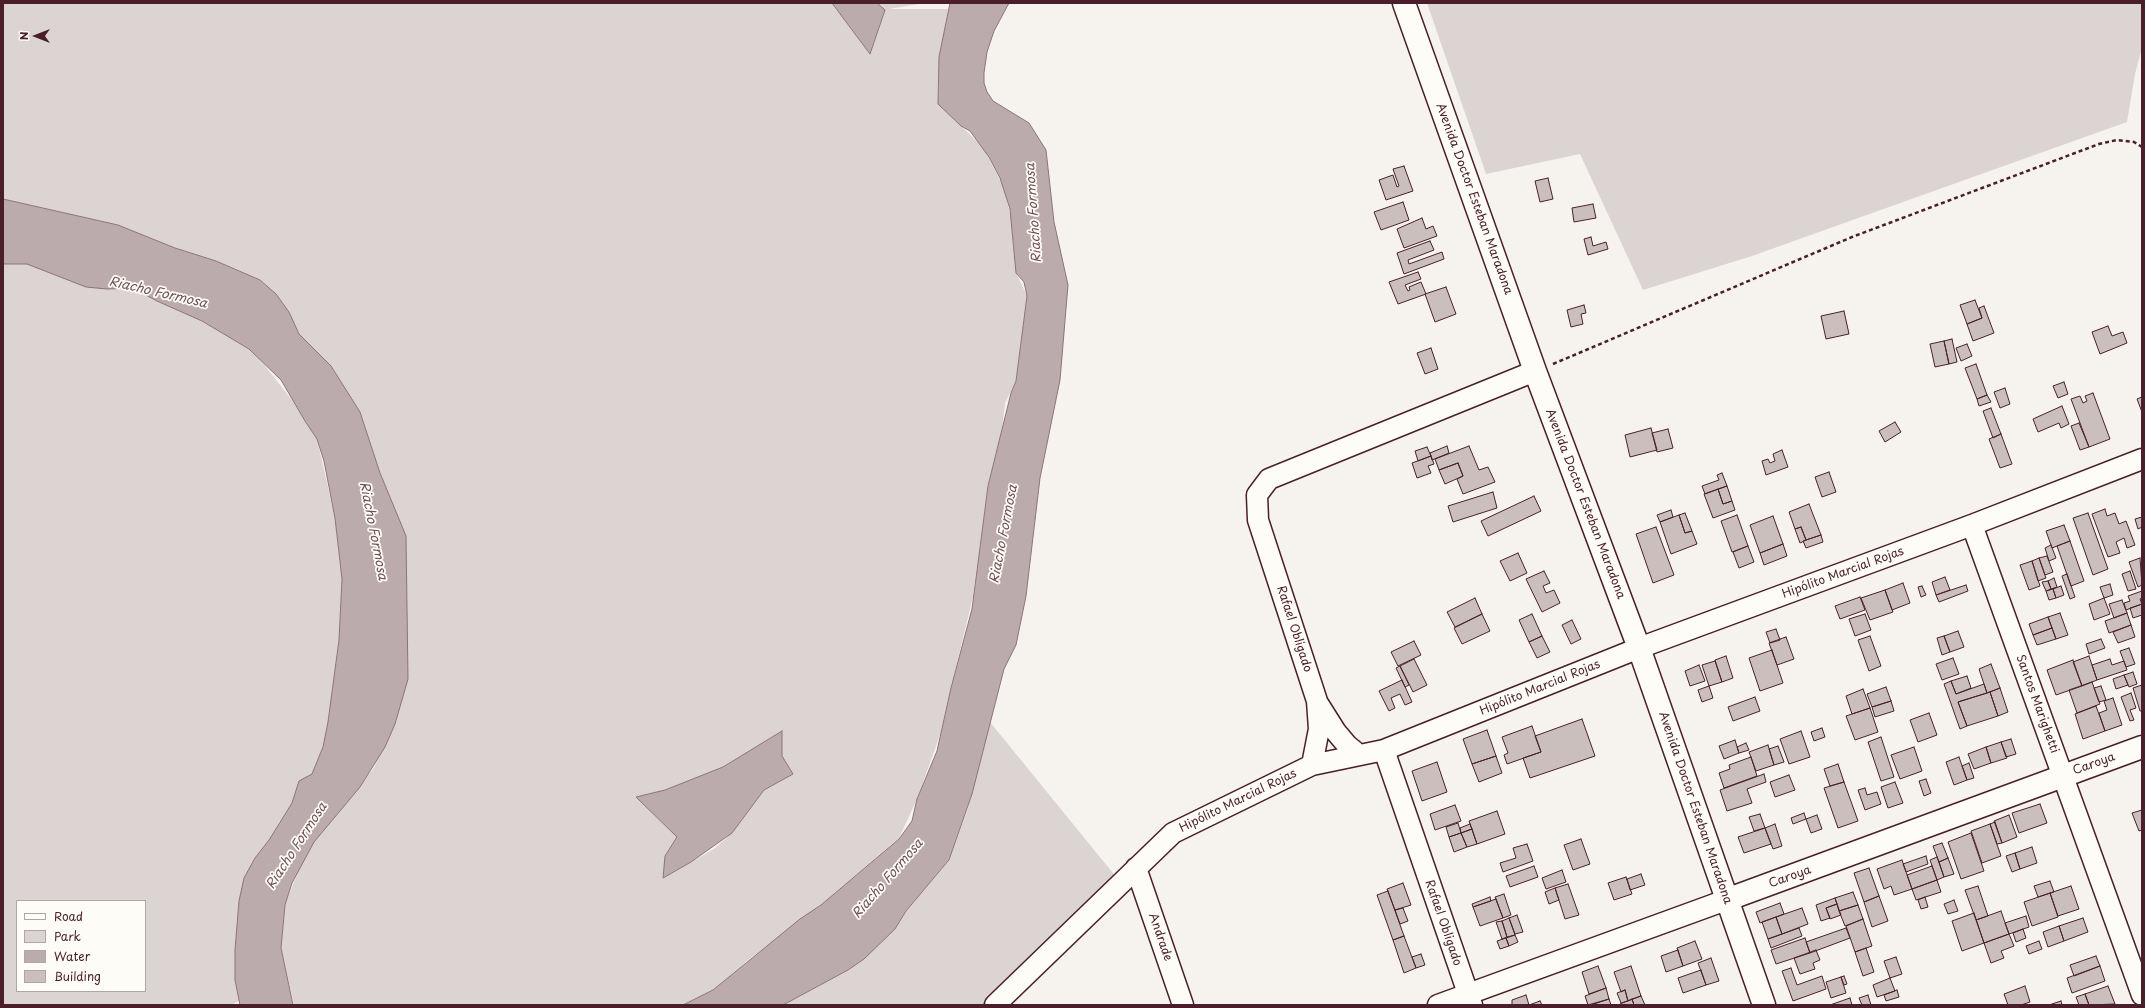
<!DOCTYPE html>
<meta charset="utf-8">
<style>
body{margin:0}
#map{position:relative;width:2145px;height:1008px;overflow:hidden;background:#f6f3ef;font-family:"Playpen Sans",sans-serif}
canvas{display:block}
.frame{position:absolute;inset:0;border:4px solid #4a1f2b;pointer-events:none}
.legend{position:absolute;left:16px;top:900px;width:130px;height:92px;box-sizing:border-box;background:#fdfcf7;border:1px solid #b5a4a5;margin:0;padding:5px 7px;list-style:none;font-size:12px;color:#4a1f2b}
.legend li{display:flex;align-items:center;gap:8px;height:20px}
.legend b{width:20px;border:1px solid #b5a4a5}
.north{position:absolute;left:16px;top:16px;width:40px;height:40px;-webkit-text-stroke:3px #fdfcf7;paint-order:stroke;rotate:270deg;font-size:11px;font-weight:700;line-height:16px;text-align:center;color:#4a1f2b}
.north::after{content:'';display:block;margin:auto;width:14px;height:18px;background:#4a1f2b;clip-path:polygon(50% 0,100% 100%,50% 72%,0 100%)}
</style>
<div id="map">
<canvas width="2145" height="1008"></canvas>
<div class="frame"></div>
<ul class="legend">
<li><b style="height:5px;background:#fdfcf7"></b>Road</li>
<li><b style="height:11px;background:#dcd4d2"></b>Park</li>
<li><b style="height:11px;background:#bbabac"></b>Water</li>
<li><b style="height:11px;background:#cbbfbe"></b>Building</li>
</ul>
<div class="north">N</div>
</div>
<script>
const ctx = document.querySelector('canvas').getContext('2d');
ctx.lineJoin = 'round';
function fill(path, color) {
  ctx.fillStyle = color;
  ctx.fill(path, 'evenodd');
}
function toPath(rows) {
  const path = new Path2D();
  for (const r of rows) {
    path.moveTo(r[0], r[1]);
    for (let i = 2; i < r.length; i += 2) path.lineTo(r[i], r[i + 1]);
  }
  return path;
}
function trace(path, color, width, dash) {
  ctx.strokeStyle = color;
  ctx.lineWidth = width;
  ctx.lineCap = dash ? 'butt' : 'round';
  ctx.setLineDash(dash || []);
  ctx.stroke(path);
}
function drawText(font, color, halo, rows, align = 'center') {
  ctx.font = font + ' "Playpen Sans",sans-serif';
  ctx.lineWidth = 3.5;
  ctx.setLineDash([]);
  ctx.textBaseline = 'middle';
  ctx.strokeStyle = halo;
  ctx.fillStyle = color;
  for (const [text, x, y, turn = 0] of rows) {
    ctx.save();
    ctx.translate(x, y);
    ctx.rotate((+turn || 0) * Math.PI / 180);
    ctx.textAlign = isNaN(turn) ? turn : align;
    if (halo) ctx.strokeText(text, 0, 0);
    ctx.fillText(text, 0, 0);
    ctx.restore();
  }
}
fill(toPath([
 [3,3,832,3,870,54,885,10,877,3,925,3,889,9,948,9,938,81,938,104,983,147,1004,188,1011,218,1016,273,1027,296,1016,381,1005,403,1002,429,988,486,973,596,940,735,917,799,899,838,821,905,748,960,713,991,683,1005,294,1005,281,948,285,905,301,864,314,842,373,769,395,724,397,516,380,473,360,412,331,366,299,334,289,312,276,294,260,280,219,262,175,248,118,225,3,199],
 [782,731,782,756,793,774,764,790,732,833,714,849,663,878,665,856,677,837,636,797,665,790,723,767],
 [1427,3,2142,3,2142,48,2135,74,2127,122,1752,256,1643,290,1580,154,1486,174],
 [27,263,133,288,202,321,249,349,265,366,292,400,317,439,335,518,342,579,339,640,328,722,323,747,312,774,280,821,269,840,255,858,235,950,235,980,239,1001,231,1005,3,1005,3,264],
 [17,901,145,901,145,991,17,991],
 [990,722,1121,883,995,1005,783,1005,848,970,879,943,895,929,906,911,949,861,968,808]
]), '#dcd4d2');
const water = toPath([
 [832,3,877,3,885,10,870,54,832,3],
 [950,3,1009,3,994,31,987,52,984,73,984,83,987,92,993,101,1029,123,1046,150,1054,222,1068,285,1060,380,1040,478,1026,596,1016,645,1004,669,972,794,949,860,906,911,895,929,864,959,848,970,783,1005,683,1005,713,990,800,919,821,905,899,839,912,821,917,799,937,751,951,688,972,609,988,486,1011,393,1016,381,1027,296,1024,282,1016,273,1010,209,1000,178,989,157,970,131,961,126,938,104,939,57,950,3],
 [3,199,118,225,175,248,216,261,260,280,276,294,289,312,299,334,331,366,360,412,380,473,406,536,408,679,395,724,385,747,360,787,314,842,292,883,285,905,281,948,293,1005,240,1005,235,980,235,950,239,901,244,878,255,858,269,840,292,803,299,781,312,774,323,747,328,722,339,640,342,579,335,518,324,461,317,439,305,421,281,380,249,349,202,321,157,301,133,288,107,289,86,287,27,264,3,264,3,199],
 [782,731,782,756,793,774,764,790,732,833,691,862,663,878,665,856,677,837,636,797,665,790,723,767,782,731]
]);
fill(water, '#bbabac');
trace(water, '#8e7378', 1);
const building = toPath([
 [1404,166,1413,191,1386,200,1379,180,1393,175,1397,187,1399,186,1393,169,1404,166],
 [1548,178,1553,199,1540,202,1535,181,1548,178],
 [1403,202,1409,220,1381,230,1374,212,1403,202],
 [1593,204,1596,218,1574,222,1572,208,1593,204],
 [1422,218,1426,229,1433,226,1437,236,1404,248,1397,229,1422,218],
 [1591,237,1593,246,1606,242,1608,249,1588,255,1584,239,1591,237],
 [1430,241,1434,250,1408,260,1409,264,1442,252,1444,259,1404,274,1397,253,1430,241],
 [1418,272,1421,279,1405,285,1408,291,1410,290,1409,287,1421,282,1426,294,1398,304,1389,282,1418,272],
 [1446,287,1456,314,1435,322,1425,294,1446,287],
 [1975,300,1982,318,1967,324,1960,305,1975,300],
 [1584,305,1586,313,1581,314,1583,324,1571,327,1567,310,1584,305],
 [1984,306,1994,333,1973,341,1967,324,1982,318,1979,308,1984,306],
 [1844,311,1849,334,1826,339,1821,316,1844,311],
 [2108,326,2112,336,2123,332,2127,343,2100,354,2092,332,2108,326],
 [1952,339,1957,362,1949,364,1944,341,1952,339],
 [1944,341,1949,364,1935,367,1930,344,1944,341],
 [1967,344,1972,356,1961,361,1956,348,1967,344],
 [1431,348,1438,369,1425,374,1417,353,1431,348],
 [1976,364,1987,395,1977,399,1965,368,1976,364],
 [2064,382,2068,394,2058,398,2053,386,2064,382],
 [2005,388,2010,404,2000,408,1994,392,2005,388],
 [2093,393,2110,439,2089,447,2071,399,2080,396,2083,403,2087,401,2085,396,2093,393],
 [1987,395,1991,402,1979,406,1977,399,1987,395],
 [2142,397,2142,412,2137,399,2142,397],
 [2062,406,2069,424,2061,428,2059,423,2038,432,2033,419,2062,406],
 [1991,408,2001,434,1993,438,1983,411,1991,408],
 [1895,422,1901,432,1885,442,1879,431,1895,422],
 [2079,423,2089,447,2080,450,2071,426,2079,423],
 [1651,428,1657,450,1630,457,1625,435,1651,428],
 [1668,429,1673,448,1657,452,1652,433,1668,429],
 [2001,434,2012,464,2000,468,1989,439,2001,434],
 [1447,446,1449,453,1432,460,1430,453,1447,446],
 [1469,446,1479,470,1488,467,1495,482,1463,494,1457,479,1463,476,1458,463,1439,470,1435,459,1469,446],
 [1427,447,1431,456,1418,461,1415,451,1427,447],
 [1782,450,1788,467,1766,475,1762,461,1768,459,1770,463,1775,461,1773,454,1782,450],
 [1431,456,1434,464,1428,466,1431,473,1417,478,1412,463,1431,456],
 [1458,463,1463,476,1445,484,1439,470,1458,463],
 [1829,472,1836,492,1822,497,1815,477,1829,472],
 [1722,473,1727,486,1705,494,1702,486,1719,480,1717,475,1722,473],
 [1727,486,1732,501,1723,504,1718,489,1727,486],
 [1718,489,1723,504,1732,501,1735,510,1713,518,1704,494,1718,489],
 [1493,492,1497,508,1453,522,1448,506,1493,492],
 [1534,496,1541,511,1488,536,1481,521,1534,496],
 [1809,504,1821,535,1806,540,1801,527,1795,529,1789,512,1809,504],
 [2105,509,2107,516,2115,513,2119,524,2126,521,2135,545,2127,548,2124,538,2116,542,2120,553,2108,557,2092,514,2105,509],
 [1671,510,1673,517,1660,522,1657,515,1671,510],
 [1685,513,1692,531,1685,533,1679,515,1685,513],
 [2088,513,2108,569,2093,575,2073,518,2088,513],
 [1679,515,1685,533,1692,531,1697,544,1671,554,1660,522,1679,515],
 [1737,515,1748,546,1732,552,1721,521,1737,515],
 [1773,516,1783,544,1760,553,1750,525,1773,516],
 [2142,517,2142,527,2138,529,2135,519,2142,517],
 [2064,525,2070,541,2052,548,2046,531,2064,525],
 [1656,527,1674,575,1653,583,1636,534,1656,527],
 [1801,527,1806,540,1800,543,1795,529,1801,527],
 [1821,535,1823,542,1806,548,1803,541,1821,535],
 [2070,541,2084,581,2071,586,2057,546,2070,541],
 [1783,544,1787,556,1764,565,1760,553,1783,544],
 [2051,545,2056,558,2049,561,2045,548,2051,545],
 [1748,546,1754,562,1739,568,1733,552,1748,546],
 [1518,553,1527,573,1510,581,1500,561,1518,553],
 [2047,556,2053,572,2045,575,2039,558,2047,556],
 [2039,558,2046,578,2038,581,2032,561,2039,558],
 [2140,558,2142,585,2138,587,2129,562,2140,558],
 [2032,561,2040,586,2029,590,2020,565,2032,561],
 [1544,571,1550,583,1543,586,1546,593,1554,590,1560,603,1542,612,1526,579,1544,571],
 [2130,571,2136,589,2128,591,2122,574,2130,571],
 [2067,574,2075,597,2070,599,2062,576,2067,574],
 [1945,577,1950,590,1936,595,1932,582,1945,577],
 [2054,578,2057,587,2051,589,2048,581,2054,578],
 [2048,581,2051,589,2046,591,2042,582,2048,581],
 [1903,583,1910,603,1892,610,1885,590,1903,583],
 [2110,584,2113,595,2104,598,2100,587,2110,584],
 [1966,585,1968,591,1939,602,1936,595,1966,585],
 [1922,586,1926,595,1921,597,1918,587,1922,586],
 [2061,586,2064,595,2056,598,2053,589,2061,586],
 [2053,589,2056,598,2049,600,2046,591,2053,589],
 [1885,590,1893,612,1870,620,1861,598,1885,590],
 [2142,591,2142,598,2140,599,2142,604,2126,610,2124,603,2130,601,2128,596,2142,591],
 [1860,597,1865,610,1840,619,1835,606,1860,597],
 [1475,598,1482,614,1455,627,1447,612,1475,598],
 [2104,598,2110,614,2094,620,2089,604,2104,598],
 [2122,600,2127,613,2114,618,2109,604,2122,600],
 [2142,604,2142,615,2133,618,2130,608,2142,604],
 [2060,613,2068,635,2056,639,2048,617,2060,613],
 [2127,613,2131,625,2109,633,2105,621,2127,613],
 [1482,614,1490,631,1462,644,1454,628,1482,614],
 [1532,614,1542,636,1529,642,1519,620,1532,614],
 [1865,614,1871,630,1855,636,1849,619,1865,614],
 [2048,617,2052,628,2033,635,2029,624,2048,617],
 [1572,620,1581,639,1571,644,1562,625,1572,620],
 [2131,625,2135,637,2118,643,2113,632,2131,625],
 [2052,628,2056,639,2037,645,2033,635,2052,628],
 [1776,629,1780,640,1770,643,1766,632,1776,629],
 [1958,631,1964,647,1950,652,1944,636,1958,631],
 [1542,636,1550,652,1537,658,1529,642,1542,636],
 [1870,636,1881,666,1869,671,1858,640,1870,636],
 [1944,636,1950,652,1942,655,1937,638,1944,636],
 [1786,637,1794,659,1777,665,1769,643,1786,637],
 [2101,639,2105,648,2089,654,2086,644,2101,639],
 [1414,641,1421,655,1398,666,1391,652,1414,641],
 [2129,648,2135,664,2126,667,2120,651,2129,648],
 [1772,650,1783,683,1760,691,1749,658,1772,650],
 [1726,656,1733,678,1722,682,1715,660,1726,656],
 [2089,656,2097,680,2082,686,2073,662,2089,656],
 [1953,658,1959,674,1942,680,1936,664,1953,658],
 [1414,659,1427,685,1413,692,1400,666,1414,659],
 [2110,659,2112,665,2124,661,2127,670,2097,680,2092,665,2110,659],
 [2073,660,2082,686,2056,695,2047,670,2073,660],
 [1715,661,1722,682,1709,686,1702,665,1715,661],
 [1991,664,2000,688,1987,693,1979,669,1991,664],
 [1699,665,1705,681,1690,686,1685,671,1699,665],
 [1400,666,1409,685,1405,687,1396,668,1400,666],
 [2133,672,2137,684,2129,687,2124,675,2133,672],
 [2124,675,2128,685,2116,689,2113,679,2124,675],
 [1967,676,1971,688,1956,694,1951,681,1967,676],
 [1402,680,1412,702,1405,705,1400,694,1391,698,1395,708,1389,711,1379,691,1402,680],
 [1951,681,1956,694,1984,684,1987,693,1958,702,1967,726,1960,729,1944,684,1951,681],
 [2092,682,2100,704,2077,713,2069,690,2092,682],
 [2142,685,2142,711,2140,711,2133,688,2142,685],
 [1709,686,1713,698,1702,702,1698,690,1709,686],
 [2101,686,2106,700,2099,702,2094,688,2101,686],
 [1886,687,1891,701,1872,707,1867,694,1886,687],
 [2000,688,2008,712,1998,716,1990,692,2000,688],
 [1863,689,1870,708,1852,714,1846,696,1863,689],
 [1990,692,1998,716,1967,726,1958,702,1990,692],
 [2131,693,2136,708,2130,710,2134,720,2130,721,2121,697,2131,693],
 [1755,697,1760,711,1733,721,1728,707,1755,697],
 [2113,698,2122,725,2105,731,2099,713,2107,710,2104,701,2113,698],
 [1891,701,1894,711,1875,717,1872,707,1891,701],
 [2096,706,2105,731,2083,739,2075,714,2096,706],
 [1870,708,1878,732,1855,740,1846,716,1870,708],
 [1929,713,1937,735,1918,742,1910,720,1929,713],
 [1582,719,1595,756,1530,778,1523,758,1541,752,1535,736,1582,719],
 [1532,726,1541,752,1507,764,1504,755,1508,753,1502,737,1532,726],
 [1822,728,1825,737,1814,741,1811,732,1822,728],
 [1487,730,1496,756,1472,764,1463,739,1487,730],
 [1801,731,1810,757,1789,764,1780,739,1801,731],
 [1881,737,1894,777,1881,781,1868,742,1881,737],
 [2011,739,2016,754,2006,757,2001,742,2011,739],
 [1735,740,1739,753,1724,759,1719,746,1735,740],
 [2001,742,2007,758,1991,763,1986,747,2001,742],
 [1746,743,1749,750,1739,753,1737,747,1746,743],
 [1768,745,1774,765,1756,771,1749,752,1768,745],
 [1778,746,1784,762,1774,765,1769,749,1778,746],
 [1914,747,1922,771,1900,779,1891,755,1914,747],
 [1986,747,1991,763,1974,769,1968,754,1986,747],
 [1496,756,1502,773,1479,782,1472,764,1496,756],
 [1751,757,1757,776,1724,788,1719,773,1730,769,1729,765,1751,757],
 [1959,757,1967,780,1954,785,1946,762,1959,757],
 [1437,762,1447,792,1422,801,1412,771,1437,762],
 [1969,763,1974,778,1967,780,1962,766,1969,763],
 [1838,764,1844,782,1830,786,1824,769,1838,764],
 [1764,774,1766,782,1747,789,1752,803,1727,811,1720,790,1764,774],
 [1789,775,1795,790,1775,797,1770,782,1789,775],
 [1926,779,1931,793,1924,796,1919,781,1926,779],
 [1844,782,1858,821,1838,828,1824,788,1844,782],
 [1895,782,1903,803,1888,808,1881,787,1895,782],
 [1865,788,1867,795,1877,792,1881,804,1865,810,1858,790,1865,788],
 [2040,804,2047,823,2019,833,2012,813,2040,804],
 [1455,805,1461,821,1435,830,1430,814,1455,805],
 [2142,810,2142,830,2139,831,2132,813,2142,810],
 [1497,811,1505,834,1477,844,1469,821,1497,811],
 [1804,813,1806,819,1793,824,1791,818,1804,813],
 [1760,814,1765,828,1754,831,1749,817,1760,814],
 [1817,815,1822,829,1811,833,1806,819,1817,815],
 [2009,815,2017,837,2002,843,1994,821,2009,815],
 [1995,822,2002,843,1997,844,1990,824,1995,822],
 [1458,823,1461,833,1449,837,1446,827,1458,823],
 [1470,824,1472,829,1461,833,1460,828,1470,824],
 [1775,824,1782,846,1773,849,1765,828,1775,824],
 [1990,824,2001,856,1982,863,1971,831,1990,824],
 [1765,828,1771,844,1744,853,1738,837,1765,828],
 [1472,829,1477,844,1467,847,1461,833,1472,829],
 [1461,833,1467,847,1454,852,1449,837,1461,833],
 [1971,833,1984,871,1961,879,1948,842,1971,833],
 [1581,839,1590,864,1573,870,1564,845,1581,839],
 [1942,843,1948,858,1939,862,1933,846,1942,843],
 [1527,844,1533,861,1503,872,1500,863,1516,858,1513,848,1527,844],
 [2032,847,2037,863,2020,869,2015,853,2032,847],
 [2015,853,2020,869,2012,872,2006,856,2015,853],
 [1926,856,1928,864,1906,872,1903,864,1926,856],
 [1937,857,1944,877,1937,880,1930,860,1937,857],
 [1948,858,1954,874,1944,877,1939,862,1948,858],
 [1902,860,1912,889,1894,895,1891,886,1884,889,1877,869,1902,860],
 [1534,866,1538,877,1510,887,1506,876,1534,866],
 [1932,866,1937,880,1912,889,1907,875,1932,866],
 [1869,868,1879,896,1864,902,1854,873,1869,868],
 [1562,870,1566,882,1546,889,1542,878,1562,870],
 [1641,874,1645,885,1630,890,1627,879,1641,874],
 [1626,877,1632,894,1614,900,1608,883,1626,877],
 [1937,880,1941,892,1916,900,1912,889,1937,880],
 [2050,881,2054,892,2038,897,2034,886,2050,881],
 [1403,883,1411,905,1395,910,1387,889,1403,883],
 [1568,884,1579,915,1565,919,1555,888,1568,884],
 [1978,886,1988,916,1976,920,1965,890,1978,886],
 [2071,886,2079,909,2058,916,2050,893,2071,886],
 [1555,888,1559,900,1549,904,1545,892,1555,888],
 [1388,891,1404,936,1393,940,1377,895,1388,891],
 [1853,892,1858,905,1839,911,1835,898,1853,892],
 [2050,893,2058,917,2032,926,2024,902,2050,893],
 [1504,894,1511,915,1503,918,1495,897,1504,894],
 [1879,896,1888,921,1872,927,1864,902,1879,896],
 [1490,897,1491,901,1473,907,1472,904,1490,897],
 [1925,897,1928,907,1921,909,1918,900,1925,897],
 [1835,898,1837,904,1826,908,1830,918,1821,921,1816,905,1835,898],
 [1496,899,1503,918,1480,926,1473,907,1496,899],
 [1954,900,1958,911,1948,914,1944,904,1954,900],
 [1780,903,1784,914,1760,923,1756,912,1780,903],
 [1837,904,1841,915,1830,919,1826,908,1837,904],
 [1858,905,1863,919,1845,926,1839,911,1858,905],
 [1403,908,1408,921,1400,924,1395,910,1403,908],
 [1802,908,1808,924,1782,934,1776,917,1802,908],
 [2001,911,2009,934,1984,943,1976,920,2001,911],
 [1974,913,1984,943,1962,951,1952,921,1974,913],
 [1517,915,1523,932,1515,934,1509,918,1517,915],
 [2026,916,2029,927,2009,934,2005,923,2026,916],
 [1776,917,1782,934,1768,939,1762,922,1776,917],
 [1509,918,1515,935,1507,937,1502,921,1509,918],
 [2083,918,2088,932,2064,941,2059,926,2083,918],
 [1863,919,1872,946,1855,952,1846,926,1863,919],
 [1502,921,1507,937,1502,939,1496,922,1502,921],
 [2059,926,2064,941,2048,947,2043,932,2059,926],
 [1799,928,1802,936,1771,948,1768,939,1799,928],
 [1846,928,1850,938,1810,953,1806,942,1846,928],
 [2023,929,2026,938,2016,942,2013,933,2023,929],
 [2009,934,2014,946,2001,951,2004,958,1991,963,1984,943,2009,934],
 [1515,935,1518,942,1509,946,1506,938,1515,935],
 [1404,936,1416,968,1404,973,1393,940,1404,936],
 [1506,938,1509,946,1500,949,1497,941,1506,938],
 [1805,938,1810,953,1776,964,1771,950,1805,938],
 [1695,941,1702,959,1683,966,1677,948,1695,941],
 [2039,941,2042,949,2029,954,2026,946,2039,941],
 [1866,948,1874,972,1863,976,1855,952,1866,948],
 [1678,950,1683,966,1666,972,1661,956,1678,950],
 [1816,950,1820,960,1813,963,1815,969,1800,974,1794,958,1816,950],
 [1421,954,1425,965,1416,968,1412,957,1421,954],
 [2096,956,2100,966,2074,976,2070,965,2096,956],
 [1896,957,1902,974,1890,978,1884,961,1896,957],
 [1711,958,1719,981,1706,985,1698,963,1711,958],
 [1598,966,1606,988,1589,994,1582,972,1598,966],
 [1631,966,1641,996,1628,1001,1625,990,1621,992,1614,972,1631,966],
 [2100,966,2105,981,2072,993,2067,978,2100,966],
 [1791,968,1797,985,1822,976,1826,989,1793,1001,1782,971,1791,968],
 [1701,970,1706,985,1683,993,1678,978,1701,970],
 [1844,976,1847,984,1844,985,1841,977,1844,976],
 [1841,977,1846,993,1831,998,1826,982,1841,977],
 [1890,978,1895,991,1877,997,1873,985,1890,978],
 [2025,986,2030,1002,2021,1005,2008,1005,2004,994,2025,986],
 [2108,986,2115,1004,2089,1005,2085,994,2108,986],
 [1606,988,1609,999,1588,1005,1585,996,1606,988],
 [1625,990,1628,1001,1621,1003,1617,993,1625,990],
 [1897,990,1899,997,1886,1001,1884,995,1897,990],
 [2085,994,2089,1005,2079,1005,2076,997,2085,994],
 [1526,995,1529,1005,1512,1005,1512,1000,1526,995],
 [1868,995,1871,1005,1862,1005,1859,998,1868,995],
 [1641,996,1645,1005,1634,1005,1632,999,1641,996],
 [1850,998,1852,1005,1830,1005,1850,998],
 [1609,999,1611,1005,1591,1005,1609,999],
 [1632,999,1634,1005,1620,1005,1620,1004,1632,999],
 [1540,1001,1542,1005,1529,1005,1540,1001],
 [2061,1001,2062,1005,2049,1005,2061,1001]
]);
fill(building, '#cbbfbe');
trace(building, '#4a1f2b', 1);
const minor = toPath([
 [1972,525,2142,995],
 [1319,705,1336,732,1347,745,1359,755],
 [1384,750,1472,1005],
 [1312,765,1319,729,1317,701,1258,520,1257,495,1269,479,1535,371],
 [1136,868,1183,1005],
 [995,1005,1173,833,1312,765,1384,750,1639,648,1972,525,2142,459],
 [1438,1005,1726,900]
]);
const major = toPath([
 [1404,3,1535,371,1639,648,1764,1005],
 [1726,900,2142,747]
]);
trace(minor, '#4a1f2b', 23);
trace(major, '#4a1f2b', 25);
trace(toPath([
 [1553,364,1852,237,2099,144,2117,140,2134,142,2142,147]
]), '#4a1f2b', 2.5, [4, 3]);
trace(minor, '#fdfcf7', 20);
trace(major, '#fdfcf7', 22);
drawText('12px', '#4a1f2b', '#fdfcf7', [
 ["Avenida Doctor Esteban Maradona",1474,199,70],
 ["Avenida Doctor Esteban Maradona",1585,504,69],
 ["Hipólito Marcial Rojas",1843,573,-20],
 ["Rafael Obligado",1294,629,72],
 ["Hipólito Marcial Rojas",1540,688,-22],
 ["Santos Marighetti",2037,704,70],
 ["Caroya",2094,764,-20],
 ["Hipólito Marcial Rojas",1238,801,-26],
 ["Avenida Doctor Esteban Maradona",1695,808,71],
 ["Caroya",1790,877,-20],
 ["Rafael Obligado",1443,923,71],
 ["Andrade",1160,937,71]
]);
drawText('italic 13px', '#725058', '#fdfcf7', [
 ["Riacho Formosa",1034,213,-94],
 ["Riacho Formosa",158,293,13],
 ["Riacho Formosa",373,531,79],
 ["Riacho Formosa",1004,534,-79],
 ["Riacho Formosa",297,846,-57],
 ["Riacho Formosa",888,879,-49]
]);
</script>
